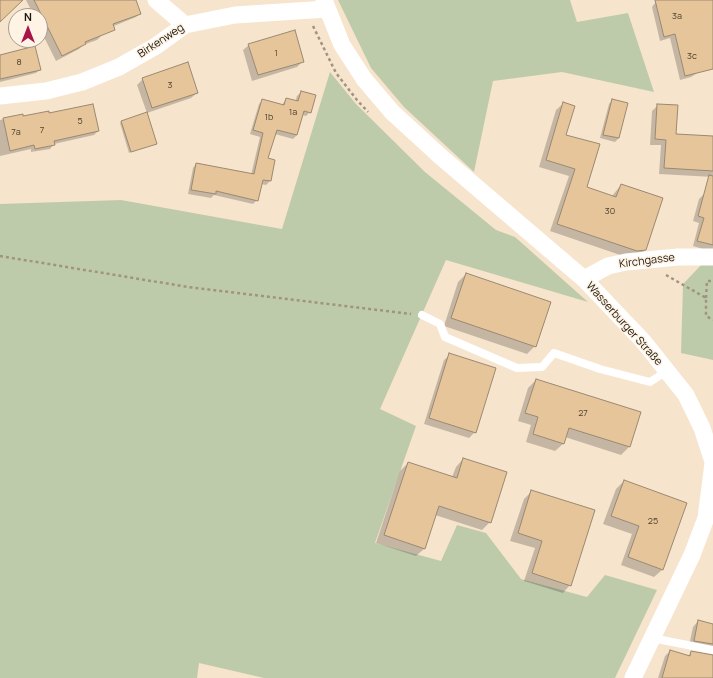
<!DOCTYPE html>
<meta charset="utf-8">
<style>
body{margin:0}
#map{position:relative;width:713px;height:678px;overflow:hidden;background:#f7e4cc;font-family:Manrope,sans-serif}
canvas{display:block}
.north{position:absolute;left:8px;top:8px;width:40px;height:40px;box-sizing:border-box;background:#fef3e4;border:1px solid #a49b8f;border-radius:50%;rotate:0deg;font-size:11px;font-weight:700;line-height:16px;text-align:center;color:#1e180f}
.north::after{content:'';display:block;margin:auto;width:14px;height:18px;background:#a81349;clip-path:polygon(50% 0,100% 100%,50% 72%,0 100%)}
</style>
<div id="map">
<canvas width="713" height="678"></canvas>
<div class="north">N</div>
</div>
<script>
const ctx = document.querySelector('canvas').getContext('2d');
ctx.lineJoin = 'round';
function fill(path, color) {
  ctx.fillStyle = color;
  ctx.fill(path, 'evenodd');
}
function toPath(rows) {
  const path = new Path2D();
  for (const r of rows) {
    path.moveTo(r[0], r[1]);
    for (let i = 2; i < r.length; i += 2) path.lineTo(r[i], r[i + 1]);
  }
  return path;
}
function trace(path, color, width, dash) {
  ctx.strokeStyle = color;
  ctx.lineWidth = width;
  ctx.lineCap = dash ? 'butt' : 'round';
  ctx.setLineDash(dash || []);
  ctx.stroke(path);
}
function drawText(font, color, halo, rows, align = 'center') {
  ctx.font = font + ' Manrope,sans-serif';
  ctx.lineWidth = 3;
  ctx.setLineDash([]);
  ctx.textBaseline = 'middle';
  ctx.strokeStyle = halo;
  ctx.fillStyle = color;
  for (const [text, x, y, turn = 0] of rows) {
    ctx.save();
    ctx.translate(x, y);
    ctx.rotate((+turn || 0) * Math.PI / 180);
    ctx.textAlign = isNaN(turn) ? turn : align;
    if (halo) ctx.strokeText(text, 0, 0);
    ctx.fillText(text, 0, 0);
    ctx.restore();
  }
}
fill(toPath([
 [338,0,570,0,577,22,628,13,654,92,562,72,493,81,474,172,404,107,371,68],
 [330,72,356,104,425,172,496,230,515,237,588,302,446,260,380,409,416,426,375,543,441,561,457,525,486,533,521,579,587,597,605,575,657,590,615,678,264,678,199,663,197,678,0,678,0,204,121,200,282,229],
 [703,263,713,264,713,360,681,353,683,284]
]), '#becbab');
fill(toPath([
 [26,0,69,0,102,35,97,40,83,45,79,49,56,61,40,29,40,16,34,16],
 [89,0,135,0,140,13,136,17,109,28],
 [666,0,713,0,713,63,691,77,680,80,670,38,660,41,652,7,656,2],
 [249,45,303,61,297,67,252,81,243,50],
 [0,56,40,69,36,73,0,82],
 [143,79,197,93,191,98,147,113,137,85],
 [301,92,310,112,306,116,302,115,297,135,293,139,275,134,267,159,270,181,266,185,261,184,257,200,253,204,214,195,211,198,188,194,193,168,196,164,251,175,260,137,250,134,259,104,263,100,282,105,286,99,295,102,297,96],
 [612,100,619,138,615,142,600,138,609,104],
 [564,103,565,135,586,188,612,196,621,185,645,250,637,257,629,258,550,231,569,176,539,167,556,110],
 [658,105,675,135,713,137,713,177,659,174,661,145,650,145,652,111],
 [22,115,22,117,49,115,98,131,94,135,54,144,50,149,31,152,31,149,0,156,0,120],
 [121,122,156,143,129,153,120,123],
 [705,193,713,196,713,252,693,246,699,223,693,221,699,199],
 [466,274,535,346,527,354,444,326,458,282],
 [450,355,475,432,469,438,424,424,444,360],
 [536,380,640,413,629,447,621,455,565,437,563,444,555,451,526,442,531,425,518,421,528,388],
 [463,459,490,522,482,530,435,515,424,549,416,556,376,543,400,471,408,463,452,477,456,467],
 [624,481,662,570,654,577,621,565,632,534,603,524,616,489],
 [532,491,570,585,563,593,524,581,535,548,510,541,524,499],
 [698,621,713,625,713,654,689,646,693,627],
 [670,651,688,656,691,652,713,656,713,678,658,678,665,656]
]), '#0003');
const building = toPath([
 [0,0,23,0,0,22,0,0],
 [34,0,136,0,141,14,113,24,115,30,85,42,86,44,62,56,34,0],
 [655,0,713,0,713,69,685,76,675,34,664,37,655,0],
 [295,30,304,62,258,75,248,44,295,30],
 [35,46,41,70,0,79,0,55,35,46],
 [188,62,198,93,152,108,142,78,188,62],
 [301,91,316,95,311,113,304,111,297,135,277,130,268,158,275,160,271,181,263,180,258,201,216,191,216,194,191,190,196,163,254,174,263,133,253,130,262,99,284,105,286,98,298,101,301,91],
 [612,99,628,103,619,138,603,135,612,99],
 [563,102,575,106,566,135,600,144,587,187,616,197,621,184,663,198,646,250,637,251,557,224,575,169,546,160,563,102],
 [93,104,99,131,54,141,55,145,35,149,34,145,10,151,3,118,23,114,23,116,49,111,49,113,93,104],
 [657,104,678,105,676,134,713,136,713,171,664,168,666,140,655,139,657,104],
 [147,112,157,144,131,152,121,121,147,112],
 [709,175,713,176,713,245,697,241,704,218,698,216,709,175],
 [466,273,551,302,536,347,451,318,466,273],
 [449,353,496,368,476,433,429,418,449,353],
 [536,379,641,412,630,447,569,428,564,444,533,434,538,417,525,413,536,379],
 [463,458,507,472,491,523,439,506,425,549,384,535,408,462,457,478,463,458],
 [624,480,687,503,663,570,628,557,639,526,611,516,624,480],
 [531,490,595,510,571,586,532,573,542,541,518,533,531,490],
 [698,620,713,624,713,644,694,641,698,620],
 [670,650,690,656,691,651,713,655,713,678,662,678,670,650]
]);
fill(building, '#e7c59a');
trace(building, '#998872', 1);
trace(toPath([
 [313,26,336,73,357,100,368,112],
 [0,256,188,287,411,314],
 [666,275,706,298,706,316,713,320],
 [706,298,707,281,713,281]
]), '#a19381', 2.5, [3, 3]);
trace(toPath([
 [422,315,440,324,445,337,517,368,542,367,554,353,600,369,650,382,667,371],
 [652,638,713,650]
]), '#fff', 8);
trace(toPath([
 [156,0,185,25],
 [324,0,342,45,364,79,392,112,440,156,584,279,643,341,686,395,702,428,713,462],
 [0,96,46,91,82,82,119,67,156,46,185,25,235,15,327,9],
 [584,279,608,266,626,262,678,257,713,257],
 [633,678,692,555,706,518,713,463]
]), '#fff', 17);
drawText('9px', '#504332', null, [
 ["3a",677,16],
 ["1",276,53],
 ["3c",692,56],
 ["8",19,62],
 ["3",170,85],
 ["1a",293,112],
 ["1b",269,117],
 ["5",80,121],
 ["7",42,130],
 ["7a",16,132],
 ["30",610,211],
 ["27",583,413],
 ["25",653,521]
]);
drawText('11px', '#1e180f', '#fef3e4', [
 ["Birkenweg",161,41,-33],
 ["Kirchgasse",647,261,-7],
 ["Wasserburger Straße",624,324,48]
]);
</script>
